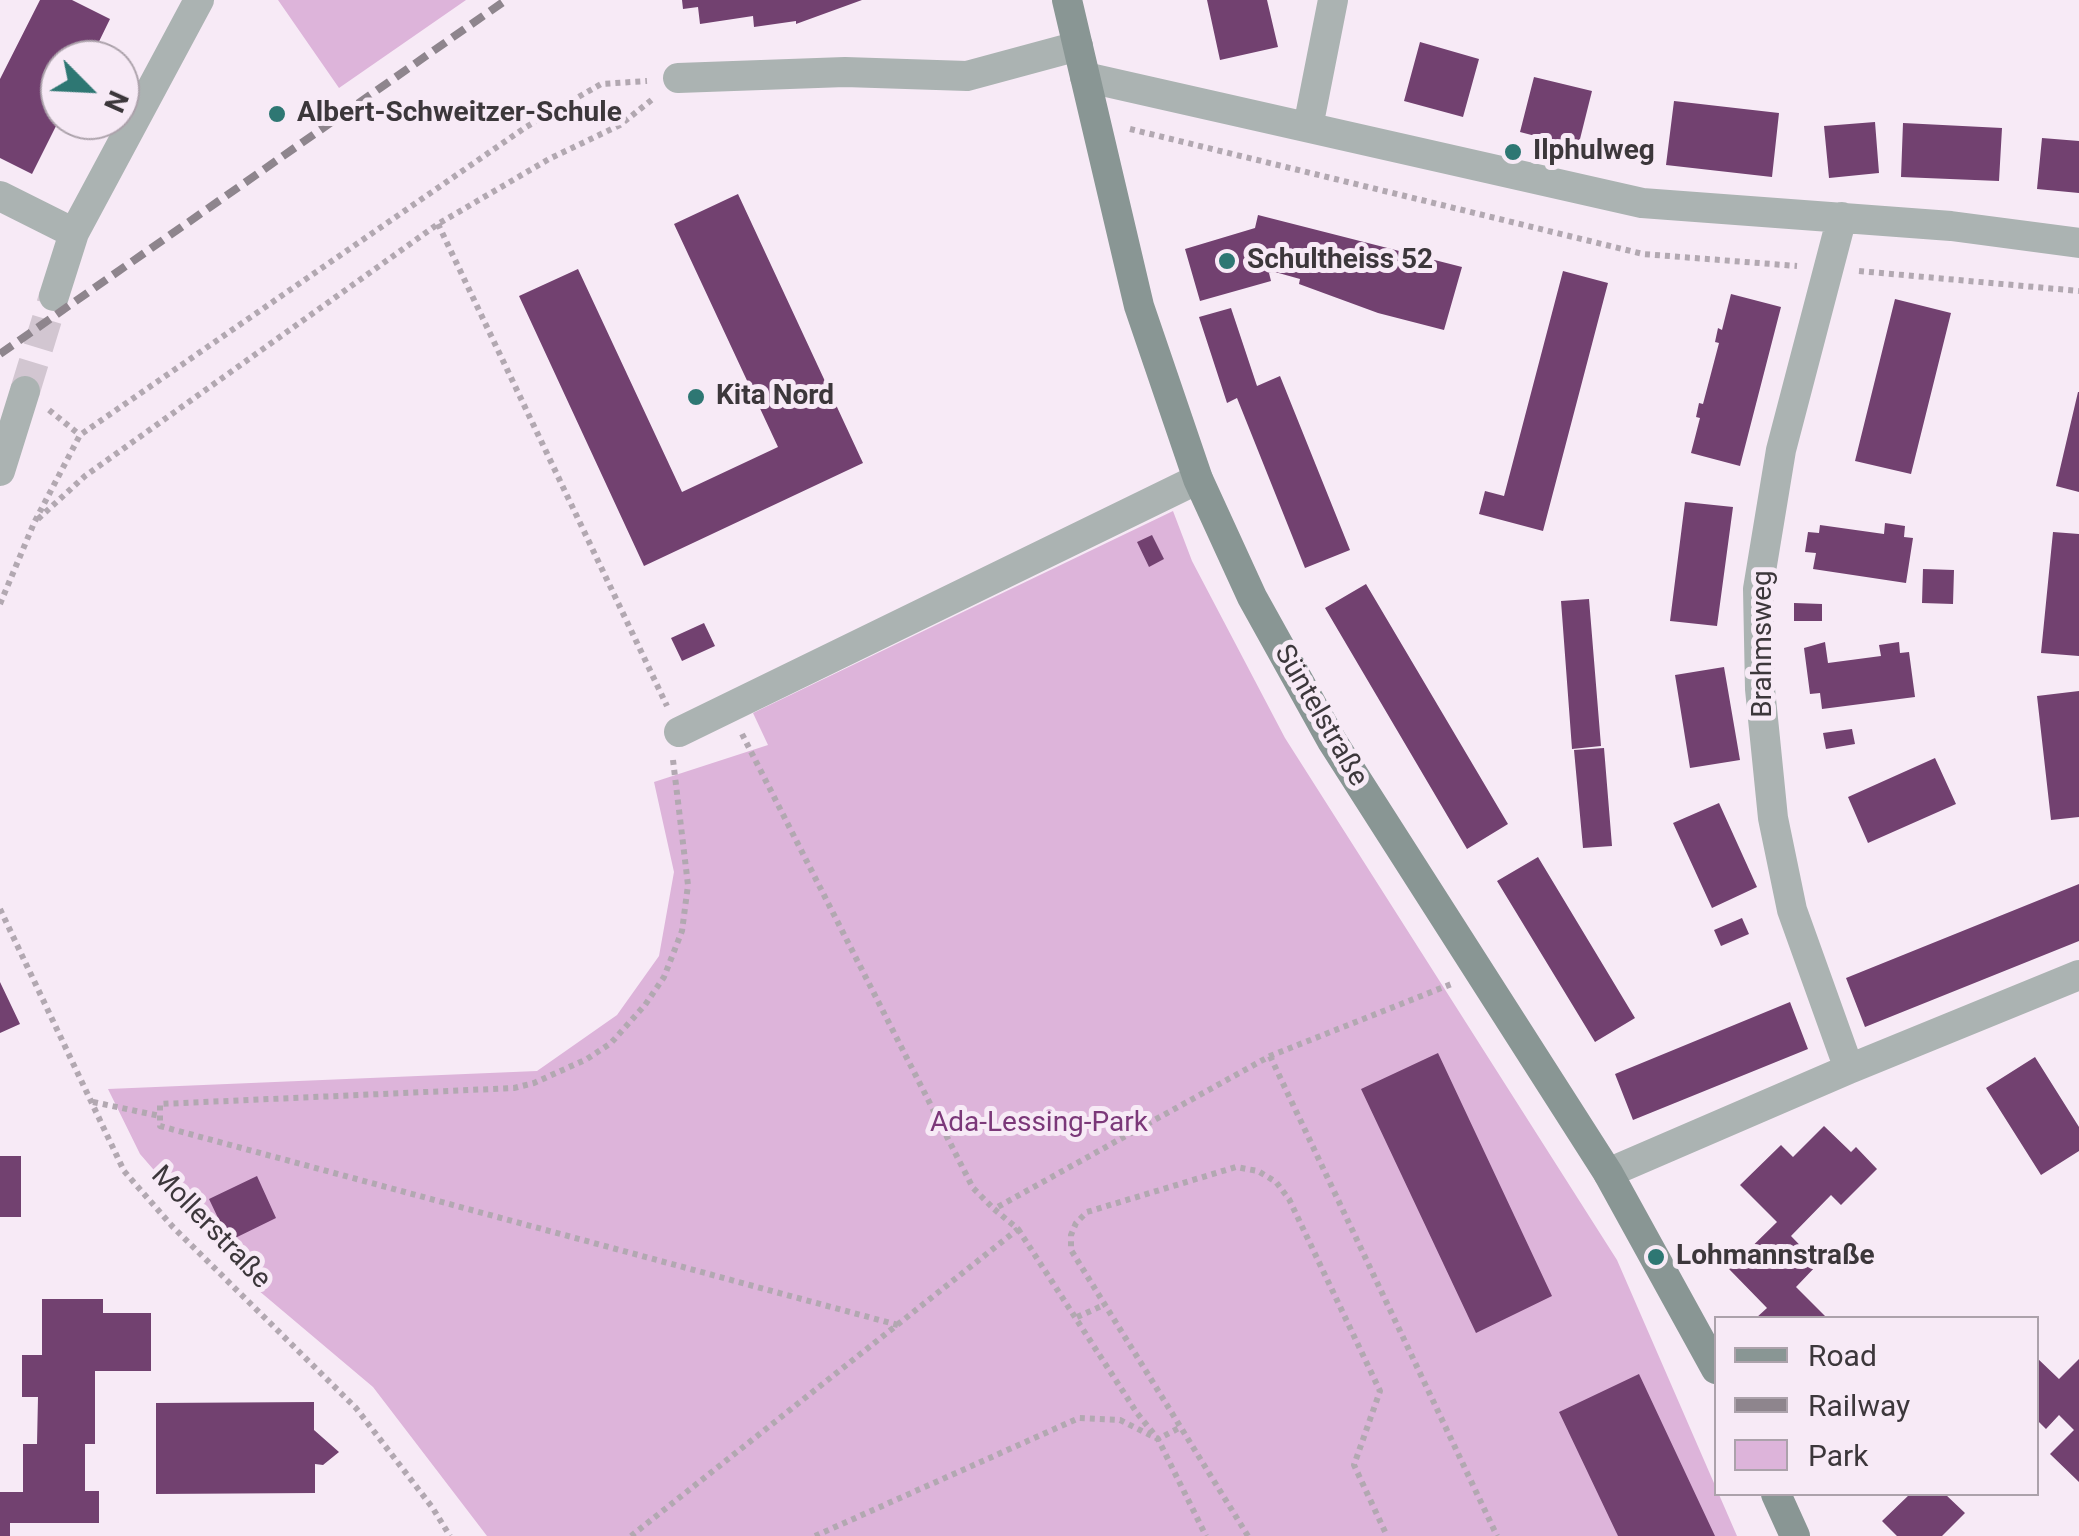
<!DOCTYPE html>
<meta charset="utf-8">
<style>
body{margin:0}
#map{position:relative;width:2079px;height:1536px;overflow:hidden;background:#f7eaf6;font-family:Roboto,sans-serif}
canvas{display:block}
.legend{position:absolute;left:1714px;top:1316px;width:325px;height:180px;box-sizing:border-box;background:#f7eaf6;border:2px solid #aca2ab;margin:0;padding:12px 18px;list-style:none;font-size:30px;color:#3c373b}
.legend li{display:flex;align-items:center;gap:20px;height:50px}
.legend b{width:50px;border:2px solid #aca2ab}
.north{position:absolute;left:40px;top:40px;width:100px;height:100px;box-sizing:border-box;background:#f7eaf6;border:2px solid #aca2ab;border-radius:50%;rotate:114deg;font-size:28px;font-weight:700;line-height:40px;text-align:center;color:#3c373b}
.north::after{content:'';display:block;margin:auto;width:35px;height:45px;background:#2e7773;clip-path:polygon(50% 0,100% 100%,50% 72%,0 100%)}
</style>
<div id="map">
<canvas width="2079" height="1536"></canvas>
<ul class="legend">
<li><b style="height:12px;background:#899694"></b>Road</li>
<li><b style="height:12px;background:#8e858d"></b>Railway</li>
<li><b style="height:28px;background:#ddb4da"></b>Park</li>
</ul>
<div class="north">N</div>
</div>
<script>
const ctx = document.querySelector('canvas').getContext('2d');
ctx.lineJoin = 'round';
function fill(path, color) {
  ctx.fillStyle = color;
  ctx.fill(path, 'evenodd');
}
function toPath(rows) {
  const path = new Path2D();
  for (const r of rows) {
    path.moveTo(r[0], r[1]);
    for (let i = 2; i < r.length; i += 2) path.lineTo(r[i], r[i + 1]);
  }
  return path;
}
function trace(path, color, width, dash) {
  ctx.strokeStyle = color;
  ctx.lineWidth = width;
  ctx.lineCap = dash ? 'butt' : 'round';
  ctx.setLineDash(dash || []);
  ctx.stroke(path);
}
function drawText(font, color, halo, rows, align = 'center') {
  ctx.font = font + ' Roboto,sans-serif';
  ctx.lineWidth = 10;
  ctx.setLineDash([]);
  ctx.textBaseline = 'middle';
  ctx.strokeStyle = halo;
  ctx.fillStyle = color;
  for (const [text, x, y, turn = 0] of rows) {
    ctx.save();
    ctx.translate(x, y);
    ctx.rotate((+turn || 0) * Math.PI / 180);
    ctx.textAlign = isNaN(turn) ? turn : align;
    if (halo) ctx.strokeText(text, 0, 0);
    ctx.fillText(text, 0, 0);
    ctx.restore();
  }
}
fill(toPath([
 [278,0,466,0,339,88],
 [1173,511,1192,561,1285,738,1617,1260,1737,1536,487,1536,373,1387,258,1290,140,1154,108,1089,537,1071,617,1015,659,956,674,872,654,782,768,745,753,713]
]), '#ddb4da');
fill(toPath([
 [40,0,72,0,110,19,90,60,60,60,60,118,32,174,0,158,0,79],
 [682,0,862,0,796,24,796,21,754,27,753,16,700,24,698,7,683,9],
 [1207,0,1267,0,1278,47,1220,60],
 [1420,42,1479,59,1463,117,1404,101],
 [1534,77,1592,91,1578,147,1520,132],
 [1674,101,1779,113,1772,177,1666,165],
 [1875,122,1879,173,1829,178,1824,126],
 [1903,123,2002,128,1999,181,1901,177],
 [2042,138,2079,141,2079,193,2037,189],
 [738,194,863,463,644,566,519,296,578,269,682,492,778,447,674,224],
 [1258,215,1462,267,1444,330,1378,313,1299,284,1300,279,1275,272,1269,273,1271,281,1200,301,1185,249,1255,228],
 [1563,271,1608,283,1543,531,1479,514,1485,491,1504,496],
 [1731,294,1781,307,1740,466,1691,453,1700,418,1696,417,1699,403,1703,404,1719,343,1715,342,1718,328,1722,330],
 [1895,299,1951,313,1911,474,1855,461],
 [1231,308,1257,386,1280,376,1350,550,1305,568,1237,398,1227,403,1199,317],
 [2078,392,2079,392,2079,492,2056,486],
 [1685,502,1733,507,1717,626,1670,621],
 [1885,523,1905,526,1904,537,1913,538,1906,583,1813,569,1816,553,1805,552,1808,532,1819,533,1820,525,1884,534],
 [2053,532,2079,534,2079,656,2041,653],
 [1152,535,1164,559,1149,567,1137,542],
 [1923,569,1954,570,1953,604,1922,603],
 [1366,584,1508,824,1467,849,1325,608],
 [1589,599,1601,746,1572,749,1561,601],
 [1794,603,1822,604,1822,621,1794,621],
 [704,623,715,646,682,661,671,638],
 [1825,642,1828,663,1881,656,1879,645,1899,642,1900,653,1909,652,1915,697,1822,709,1820,693,1810,694,1804,648],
 [1724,667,1740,760,1690,768,1675,675],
 [2079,691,2079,817,2051,820,2037,696],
 [1852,729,1855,744,1826,749,1823,733],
 [1604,748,1612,846,1583,848,1574,750],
 [1935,758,1956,804,1868,843,1848,797],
 [1719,803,1757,887,1712,908,1673,823],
 [1538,857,1635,1018,1595,1042,1497,881],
 [2079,884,2079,941,1865,1027,1846,978],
 [1742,918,1749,934,1721,946,1714,930],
 [0,982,20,1024,0,1033],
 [1790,1002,1808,1049,1633,1120,1615,1074],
 [1438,1053,1552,1296,1476,1333,1361,1089],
 [2035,1057,2079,1127,2079,1151,2041,1175,1986,1088],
 [1824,1126,1851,1152,1856,1147,1877,1169,1841,1205,1831,1195,1791,1236,1818,1264,1796,1287,1827,1318,1756,1318,1767,1308,1729,1269,1777,1222,1740,1185,1781,1145,1793,1157],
 [0,1156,21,1156,21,1217,0,1217],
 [257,1176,276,1218,229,1241,209,1199],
 [42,1299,103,1299,103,1313,151,1313,151,1371,95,1371,95,1444,85,1444,85,1491,99,1491,99,1523,10,1523,10,1536,0,1536,0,1492,23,1492,23,1444,37,1444,38,1397,22,1397,22,1355,42,1355],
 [2036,1357,2059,1379,2079,1359,2079,1482,2050,1454,2074,1430,2059,1415,2046,1429,2036,1419],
 [1639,1374,1715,1536,1618,1536,1559,1412],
 [314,1402,314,1430,339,1452,323,1465,315,1464,315,1493,156,1494,156,1403],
 [1910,1494,1945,1494,1965,1513,1942,1536,1897,1536,1882,1521]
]), '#724170');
trace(toPath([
 [25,391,54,296]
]), '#d2c6d1', 30, [30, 15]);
trace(toPath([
 [1130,129,1643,254,1797,266],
 [438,224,667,706],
 [1859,271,2079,291],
 [49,410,80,435],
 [38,519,85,476,438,224,549,159,620,125,654,98],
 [0,604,34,523,80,435,526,127,601,84,647,81],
 [742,734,973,1188,994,1209],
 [673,760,688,885,682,931,664,977,645,1005,611,1043,587,1059,534,1083,514,1088,160,1104,160,1126,898,1325],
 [0,909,124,1171,172,1226,356,1408,432,1507,450,1536],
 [1270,1056,1497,1536],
 [93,1102,160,1116],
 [1018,1229,1137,1413,1158,1439,1206,1536],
 [1077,1317,1104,1305],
 [631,1536,1018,1229,994,1209,1270,1056,1454,983],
 [815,1536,1079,1418,1120,1420,1158,1439,1181,1427],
 [1248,1536,1071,1250,1071,1235,1076,1223,1087,1212,1236,1167,1258,1171,1276,1182,1289,1199,1380,1391,1354,1465,1387,1536]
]), '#b2a8b1', 6, [5, 5]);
trace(toPath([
 [1085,77,1642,203,1951,226,2079,243],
 [678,78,845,72,967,76,1078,46],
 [1308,127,1333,0],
 [0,196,74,233],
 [1842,217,1781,450,1758,589,1760,689,1773,818,1792,910,1849,1069],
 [54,296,74,233,199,0],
 [0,471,25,391],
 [679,732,1198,479],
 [1608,1173,1849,1069,2079,975]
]), '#abb3b2', 30);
trace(toPath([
 [1067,0,1139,306,1198,479,1252,597,1332,741,1608,1173,1716,1369],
 [1776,1494,1795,1536]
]), '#899694', 30);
trace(toPath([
 [0,354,506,0]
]), '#8e858d', 8, [15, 8]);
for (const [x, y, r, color] of [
 [277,114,10,"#2e7773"],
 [1513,152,10,"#2e7773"],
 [1227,261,10,"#2e7773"],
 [696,397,10,"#2e7773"],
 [1656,1257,10,"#2e7773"]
]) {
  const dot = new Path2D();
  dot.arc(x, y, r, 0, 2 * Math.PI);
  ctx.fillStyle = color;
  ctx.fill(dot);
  trace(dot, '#f7eaf6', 4);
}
drawText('bold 28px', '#3c373b', '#f7eaf6', [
 ["Albert-Schweitzer-Schule",297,114],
 ["Ilphulweg",1533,152],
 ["Schultheiss 52",1247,261],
 ["Kita Nord",716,397],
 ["Lohmannstraße",1676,1257]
], 'left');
drawText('28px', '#3c373b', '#f7eaf6', [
 ["Brahmsweg",1764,644,-90],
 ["Süntelstraße",1320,716,60],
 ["Mollerstraße",210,1228,46]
]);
drawText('28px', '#7b3879', '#f7eaf6', [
 ["Ada-Lessing-Park",1039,1124]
]);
</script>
